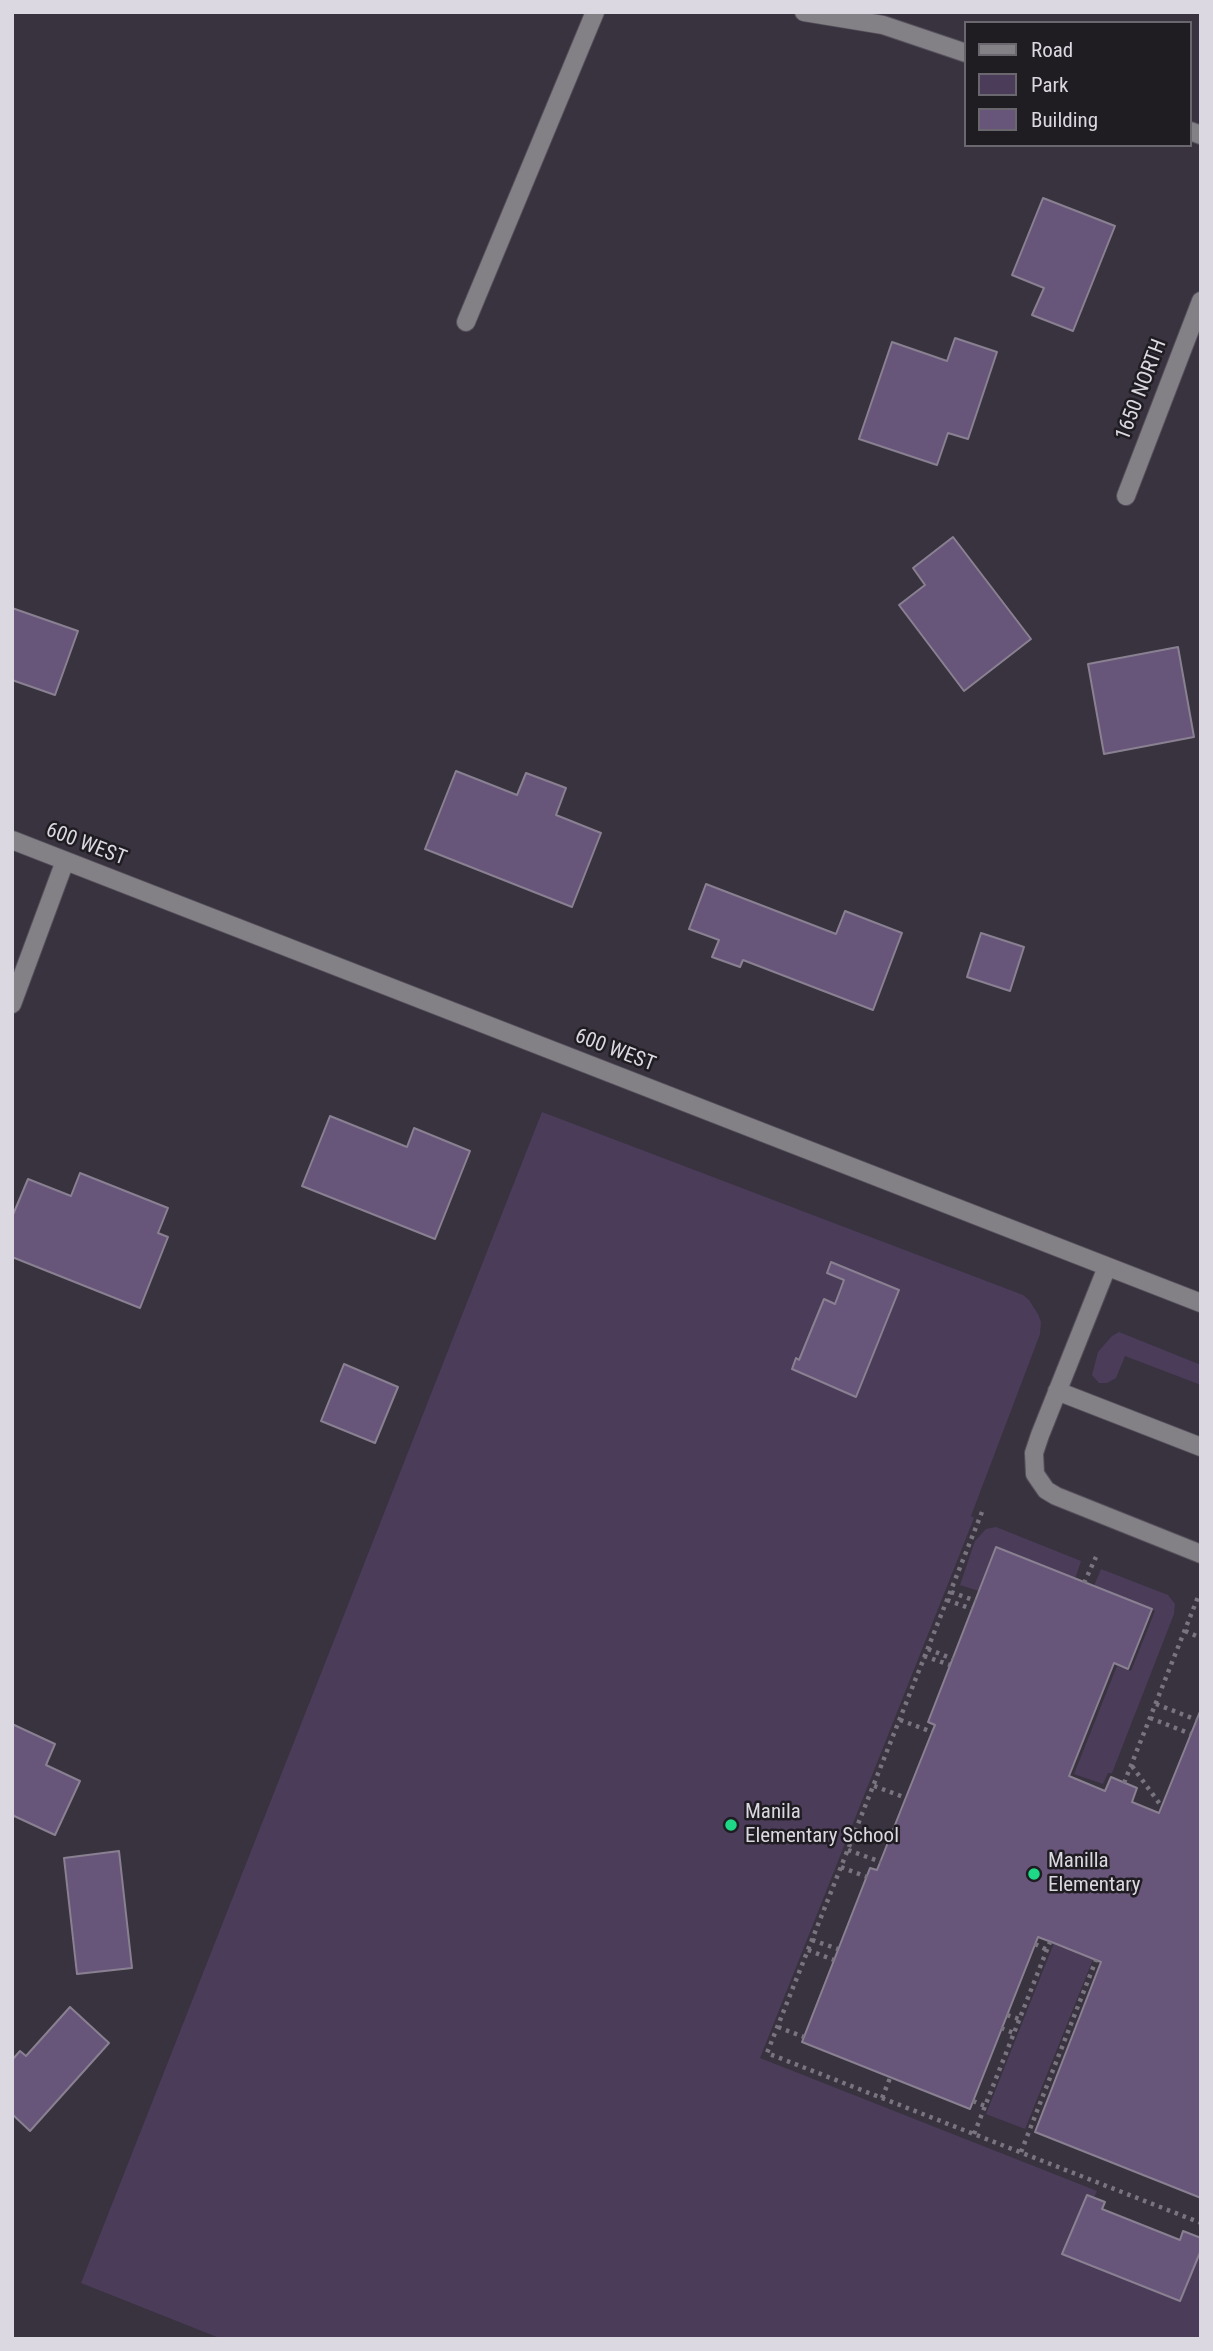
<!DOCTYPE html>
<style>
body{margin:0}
#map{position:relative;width:1213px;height:2351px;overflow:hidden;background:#393340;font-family:"Roboto Condensed",sans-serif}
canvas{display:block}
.frame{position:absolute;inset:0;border:14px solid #dcd8e1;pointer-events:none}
.legend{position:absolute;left:964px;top:21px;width:228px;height:126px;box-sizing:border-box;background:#1f1c22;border:2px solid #6b676e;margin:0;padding:9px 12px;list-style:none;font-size:21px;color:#dcd8e1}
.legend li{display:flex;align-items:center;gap:14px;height:35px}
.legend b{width:35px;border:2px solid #6b676e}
</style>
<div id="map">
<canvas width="1213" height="2351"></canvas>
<div class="frame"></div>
<ul class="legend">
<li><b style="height:9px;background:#838086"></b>Road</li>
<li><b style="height:19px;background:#4b3c5a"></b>Park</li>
<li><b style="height:19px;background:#68557a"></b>Building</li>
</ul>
</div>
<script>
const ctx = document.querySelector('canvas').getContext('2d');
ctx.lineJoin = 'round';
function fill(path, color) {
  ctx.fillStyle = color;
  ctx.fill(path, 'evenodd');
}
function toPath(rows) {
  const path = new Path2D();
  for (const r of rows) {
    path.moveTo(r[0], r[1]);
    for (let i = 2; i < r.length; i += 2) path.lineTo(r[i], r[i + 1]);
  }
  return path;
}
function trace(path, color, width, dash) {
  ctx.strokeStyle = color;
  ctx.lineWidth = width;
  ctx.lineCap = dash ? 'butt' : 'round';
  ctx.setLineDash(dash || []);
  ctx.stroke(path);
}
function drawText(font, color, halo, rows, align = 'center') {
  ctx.font = font + ' "Roboto Condensed",sans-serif';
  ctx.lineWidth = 5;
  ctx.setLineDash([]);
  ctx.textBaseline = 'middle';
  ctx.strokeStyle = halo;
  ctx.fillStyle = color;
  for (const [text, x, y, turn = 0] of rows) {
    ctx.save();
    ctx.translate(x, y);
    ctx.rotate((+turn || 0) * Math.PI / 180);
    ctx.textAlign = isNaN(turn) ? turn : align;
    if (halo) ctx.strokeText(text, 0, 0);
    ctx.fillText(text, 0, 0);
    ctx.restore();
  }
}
fill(toPath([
 [542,1112,1023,1295,1029,1300,1038,1314,1041,1322,1040,1334,971,1516,974,1518,760,2058,1097,2191,1094,2198,1086,2195,1063,2254,1179,2301,1201,2250,1201,2339,222,2339,81,2283],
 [831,1262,899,1290,855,1396,805,1376,796,1358,799,1360,825,1300,835,1304,844,1280,827,1273],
 [1119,1332,1201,1365,1201,1385,1125,1356,1116,1378,1107,1383,1099,1383,1092,1375,1098,1352,1112,1336],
 [996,1527,1081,1561,1075,1579,979,1591,960,1585,975,1541,986,1529],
 [1101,1569,1168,1595,1175,1604,1174,1614,1112,1773,1108,1773,1103,1784,1074,1774,1117,1666,1131,1671,1155,1611,1094,1586],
 [1054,1943,1093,1959,1025,2129,986,2114]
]), '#4b3c5a');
const building = toPath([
 [1043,198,1115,226,1073,331,1032,315,1044,288,1012,275,1043,198],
 [955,338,997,352,968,439,948,433,937,465,859,439,892,342,947,361,955,338],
 [953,537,1031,639,964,691,899,605,925,585,913,568,953,537],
 [12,608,78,631,55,695,12,680,12,608],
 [1178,647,1194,737,1104,754,1088,664,1178,647],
 [456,771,517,795,526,773,566,788,556,815,601,833,572,907,425,849,456,771],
 [706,884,836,934,845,911,902,933,873,1010,743,960,740,967,712,957,719,940,689,929,706,884],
 [981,933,1024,947,1010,991,967,977,981,933],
 [330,1116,407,1147,414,1128,470,1151,435,1239,302,1186,330,1116],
 [80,1173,168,1208,158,1233,168,1237,140,1308,12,1257,12,1217,28,1179,71,1196,80,1173],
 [831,1262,899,1290,856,1397,792,1369,796,1358,799,1360,824,1299,835,1304,844,1280,827,1273,831,1262],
 [344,1364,398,1387,375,1443,321,1421,344,1364],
 [996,1547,1152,1609,1128,1669,1114,1663,1069,1776,1105,1791,1111,1777,1137,1788,1132,1802,1159,1813,1201,1709,1201,2198,1035,2132,1101,1962,1054,1943,1038,1937,970,2109,802,2042,870,1868,877,1870,932,1732,935,1725,928,1722,996,1547],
 [12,1724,55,1744,46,1765,80,1781,55,1835,12,1815,12,1724],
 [119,1851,132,1968,77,1974,64,1858,119,1851],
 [70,2007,109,2043,30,2131,12,2114,12,2060,20,2051,26,2056,70,2007],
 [1087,2195,1105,2202,1102,2209,1180,2240,1183,2231,1201,2238,1201,2250,1180,2301,1062,2254,1087,2195]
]);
fill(building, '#68557a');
trace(building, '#898191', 2);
const minor = toPath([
 [804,12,883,25,966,53],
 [1190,131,1201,135],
 [466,322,595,12],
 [1126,496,1201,301],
 [12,840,1201,1303],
 [12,1004,65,861],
 [1107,1267,1040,1435,1034,1453,1035,1474,1046,1490,1056,1496,1201,1554],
 [1057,1391,1201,1447]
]);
trace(minor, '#56515d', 20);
trace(toPath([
 [982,1512,767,2053,1201,2223],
 [1084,1583,1096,1557],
 [951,1592,976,1601],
 [947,1600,972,1609],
 [1185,1631,1201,1638],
 [928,1649,953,1659],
 [924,1656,950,1665],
 [1156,1704,1197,1720],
 [1150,1718,1191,1734],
 [900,1720,932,1732],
 [1132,1766,1162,1807],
 [1124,1783,1198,1597],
 [874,1786,906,1798],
 [848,1850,881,1862],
 [841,1867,867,1877],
 [812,1940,838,1949],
 [1035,1944,1047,1950],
 [808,1950,834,1960],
 [1007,2015,1019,2019],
 [778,2027,804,2037],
 [1001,2028,1014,2033],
 [882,2098,890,2078],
 [973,2101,985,2106],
 [974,2134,1050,1942],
 [1021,2152,1096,1960]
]), '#79747f', 4.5, [3.5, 5]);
trace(minor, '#838086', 18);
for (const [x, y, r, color] of [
 [731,1825,7,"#1fd887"],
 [1034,1874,7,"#1fd887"]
]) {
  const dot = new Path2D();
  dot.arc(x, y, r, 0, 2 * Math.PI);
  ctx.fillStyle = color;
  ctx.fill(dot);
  trace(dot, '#1f1c22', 2.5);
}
drawText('21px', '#dcd8e1', '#1f1c22', [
 ["1650 NORTH",1142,390,-69],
 ["600 WEST",86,845,21],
 ["600 WEST",615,1051,21]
]);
drawText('21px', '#dcd8e1', '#1f1c22', [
 ["Manila",745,1813],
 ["Elementary School",745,1837],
 ["Manilla",1048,1862],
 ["Elementary",1048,1886]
], 'left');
</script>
